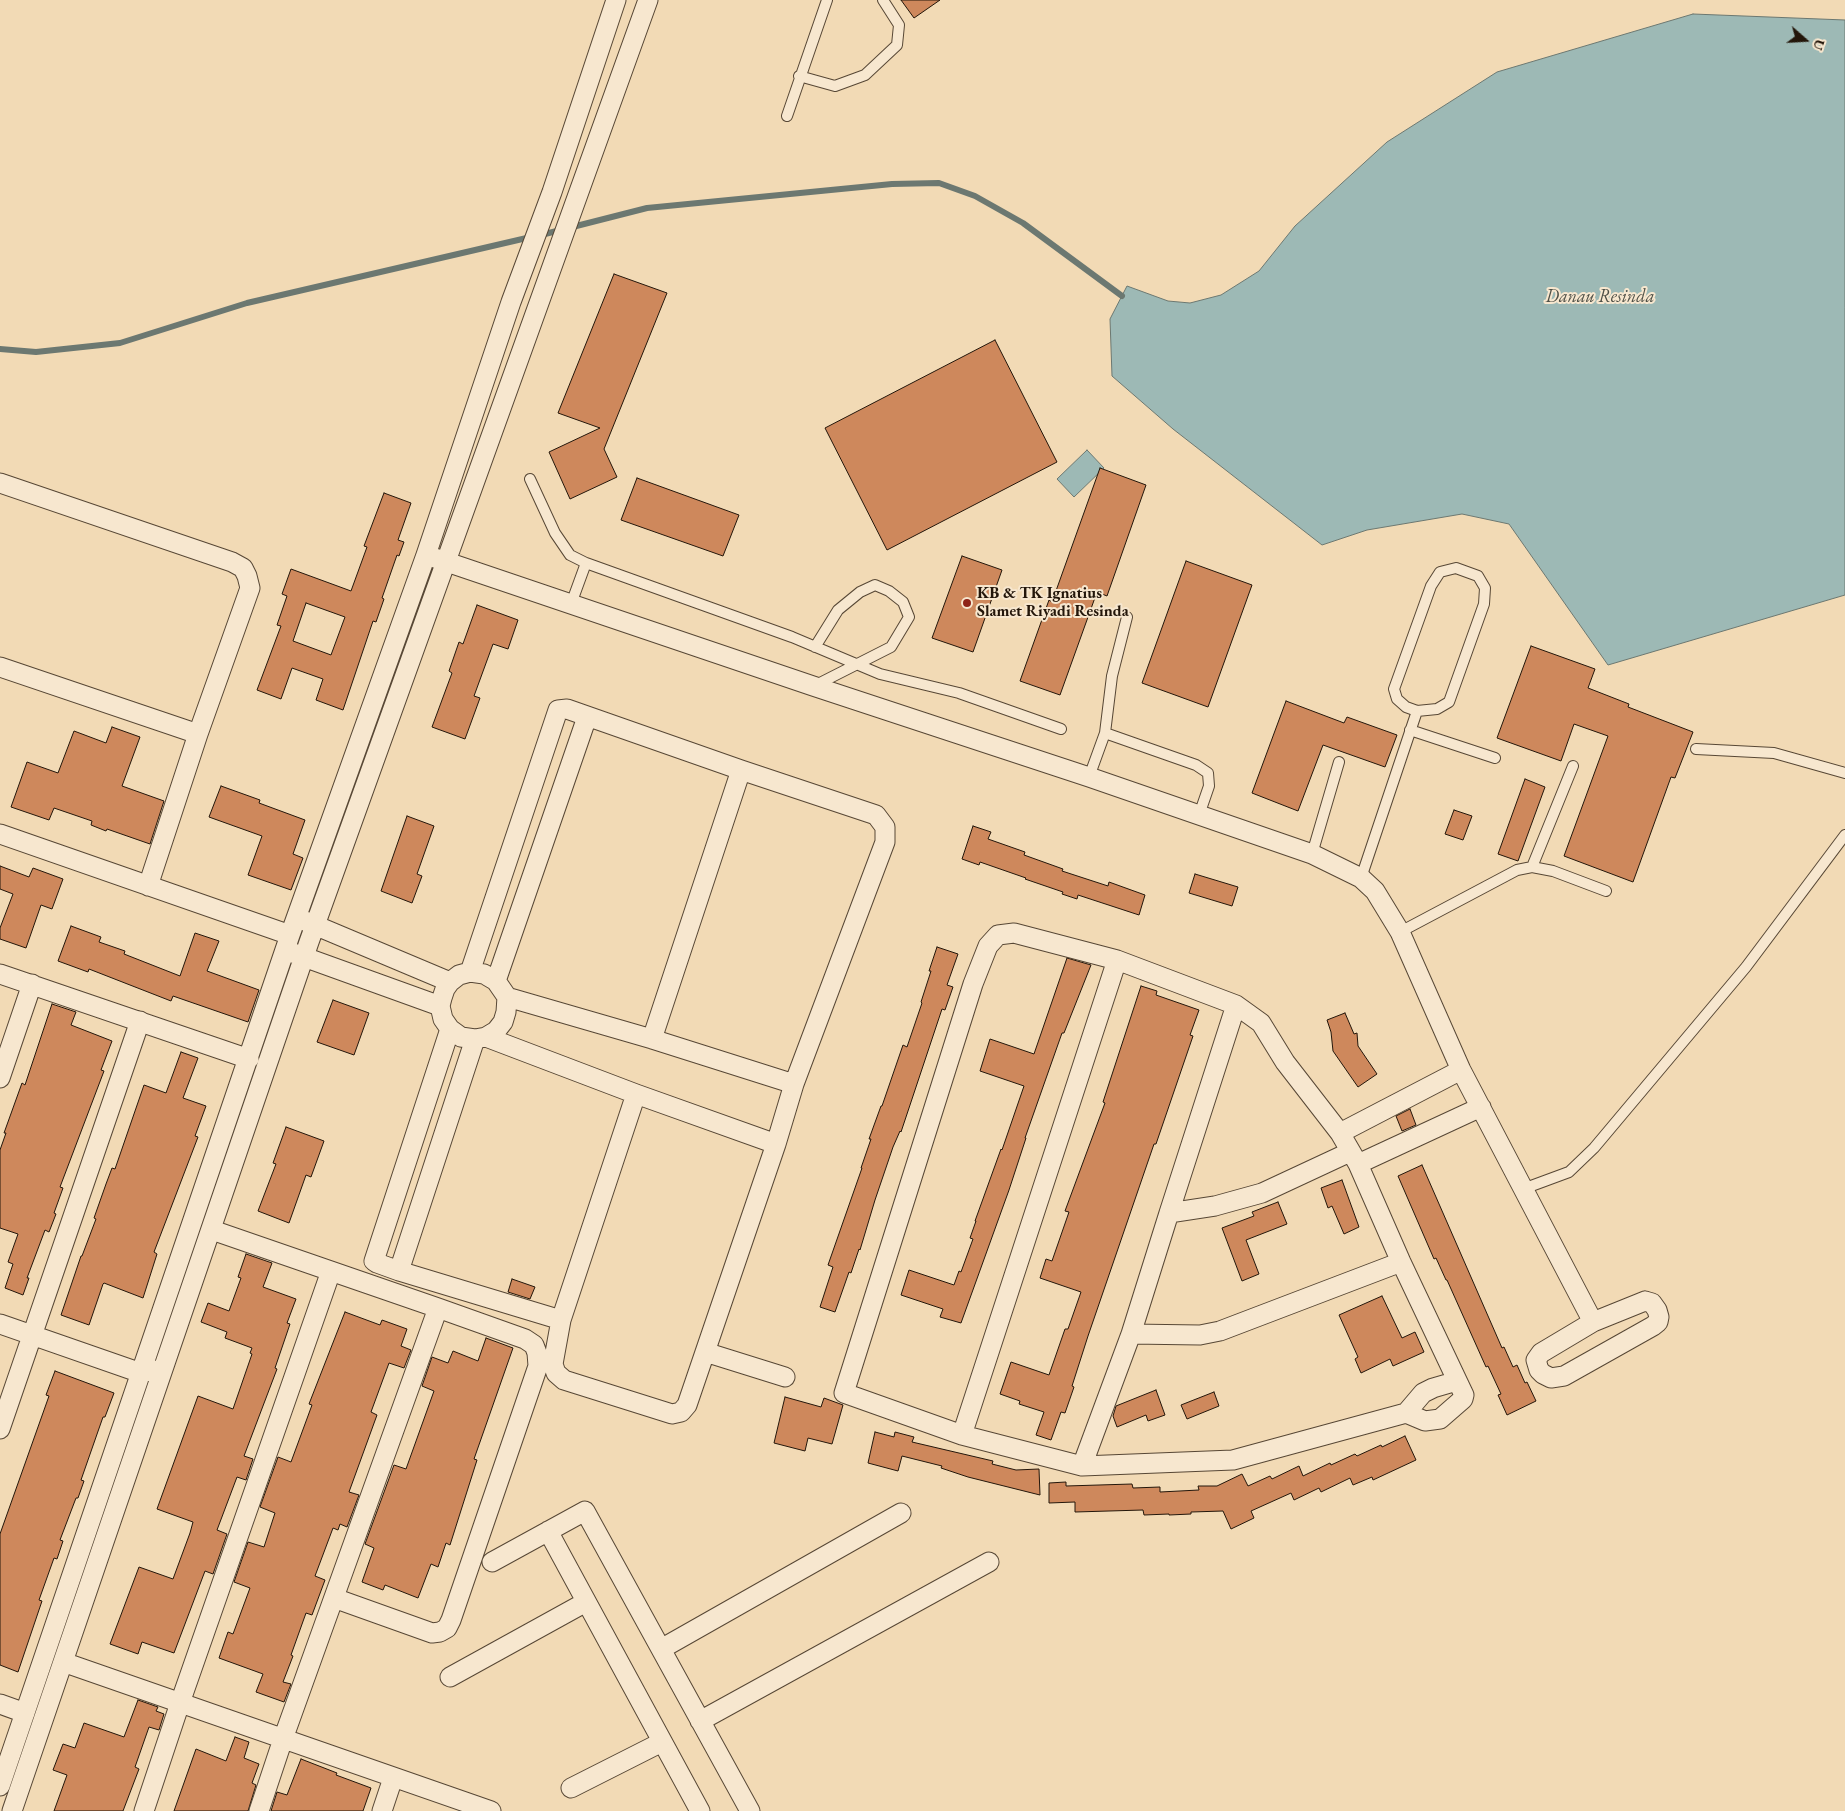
<!DOCTYPE html>
<style>
body{margin:0}
#map{position:relative;width:1845px;height:1811px;overflow:hidden;background:#f2dab5;font-family:"EB Garamond",serif}
canvas{display:block}
.north{position:absolute;left:1780px;top:15px;width:50px;height:50px;-webkit-text-stroke:4px #f7e7cf;paint-order:stroke;rotate:109deg;font-size:14px;font-weight:700;line-height:20px;text-align:center;color:#23160a}
.north::after{content:'';display:block;margin:auto;width:18px;height:22px;background:#23160a;clip-path:polygon(50% 0,100% 100%,50% 72%,0 100%)}
</style>
<div id="map">
<canvas width="1845" height="1811"></canvas>
<div class="north">U</div>
</div>
<script>
const ctx = document.querySelector('canvas').getContext('2d');
ctx.lineJoin = 'round';
function fill(path, color) {
  ctx.fillStyle = color;
  ctx.fill(path, 'evenodd');
}
function toPath(rows) {
  const path = new Path2D();
  for (const r of rows) {
    path.moveTo(r[0], r[1]);
    for (let i = 2; i < r.length; i += 2) path.lineTo(r[i], r[i + 1]);
  }
  return path;
}
function trace(path, color, width, dash) {
  ctx.strokeStyle = color;
  ctx.lineWidth = width;
  ctx.lineCap = dash ? 'butt' : 'round';
  ctx.setLineDash(dash || []);
  ctx.stroke(path);
}
function drawText(font, color, halo, rows, align = 'center') {
  ctx.font = font + ' "EB Garamond",serif';
  ctx.lineWidth = 4;
  ctx.setLineDash([]);
  ctx.textBaseline = 'middle';
  ctx.strokeStyle = halo;
  ctx.fillStyle = color;
  for (const [text, x, y, turn = 0] of rows) {
    ctx.save();
    ctx.translate(x, y);
    ctx.rotate((+turn || 0) * Math.PI / 180);
    ctx.textAlign = isNaN(turn) ? turn : align;
    if (halo) ctx.strokeText(text, 0, 0);
    ctx.fillText(text, 0, 0);
    ctx.restore();
  }
}
const water = toPath([
 [1693,14,1845,20,1845,595,1608,665,1509,524,1462,514,1367,530,1322,545,1173,429,1112,376,1110,319,1127,286,1168,301,1190,303,1221,295,1259,271,1295,226,1387,142,1497,72,1693,14],
 [1087,450,1104,468,1074,497,1057,479,1087,450]
]);
fill(water, '#9db9b5');
trace(water, '#6c7871', 1);
trace(toPath([
 [541,235,647,208,892,184,939,183,975,196,1023,223,1122,296],
 [0,349,36,352,120,343,247,303,531,237]
]), '#6c7871', 6);
const building = toPath([
 [901,0,940,0,914,18,901,0],
 [614,274,667,293,604,449,617,477,570,499,549,452,600,428,558,413,614,274],
 [995,340,1057,462,887,550,825,428,995,340],
 [1100,468,1146,485,1107,596,1097,592,1060,695,1020,681,1049,600,1052,602,1100,468],
 [637,478,739,515,723,556,621,520,637,478],
 [384,493,411,503,398,540,404,542,399,556,397,555,382,598,384,599,376,622,373,621,343,710,316,700,323,679,292,668,281,699,257,690,281,626,277,625,287,596,282,594,291,569,351,591,367,547,364,546,384,493],
 [306,603,345,617,331,655,293,641,306,603],
 [962,556,1002,570,973,652,932,638,962,556],
 [1186,561,1252,585,1208,707,1142,683,1186,561],
 [477,605,518,620,508,649,493,644,474,696,480,698,465,739,432,727,452,673,449,671,459,642,463,644,477,605],
 [1531,646,1595,669,1588,688,1629,704,1628,707,1693,732,1675,778,1671,777,1633,882,1564,856,1608,736,1574,724,1561,761,1497,738,1531,646],
 [1286,701,1344,723,1347,717,1397,735,1385,767,1323,745,1298,811,1252,793,1286,701],
 [112,727,140,737,122,786,164,801,150,844,107,829,106,831,91,825,92,821,54,808,49,820,11,807,27,762,58,773,74,731,106,743,112,727],
 [1525,779,1545,787,1518,861,1498,854,1525,779],
 [221,786,260,800,259,803,305,820,293,854,303,858,291,890,248,875,262,836,209,817,221,786],
 [1454,810,1472,816,1463,840,1445,834,1454,810],
 [407,816,434,826,417,874,422,876,412,903,381,891,407,816],
 [973,826,991,832,988,839,1025,852,1024,855,1063,869,1062,871,1108,886,1109,882,1145,895,1139,915,1078,895,1077,899,1062,894,1063,892,1025,879,1026,878,980,862,979,865,962,859,973,826],
 [0,866,29,877,33,868,63,879,52,909,41,905,26,948,0,939,0,928,13,894,0,889,0,866],
 [1195,874,1238,887,1232,906,1189,893,1195,874],
 [71,926,101,937,99,942,125,951,124,954,180,976,195,933,219,941,207,971,259,990,248,1022,173,996,171,1001,89,969,88,972,58,961,71,926],
 [937,947,958,954,947,985,953,987,945,1010,942,1009,901,1132,900,1131,893,1147,875,1200,860,1250,859,1249,851,1273,849,1272,835,1312,820,1307,833,1267,828,1265,862,1168,861,1168,871,1139,869,1139,881,1106,882,1106,903,1045,907,1047,922,1003,921,1002,931,971,929,971,937,947],
 [1067,958,1091,965,1064,1033,1062,1033,1025,1138,1026,1138,1009,1190,961,1323,940,1317,943,1309,901,1295,909,1270,954,1285,959,1271,961,1272,973,1239,970,1238,976,1221,975,1221,1001,1149,1002,1150,1024,1086,980,1071,990,1039,1034,1054,1067,958],
 [1141,986,1157,991,1156,995,1199,1010,1190,1035,1193,1036,1156,1144,1154,1144,1088,1336,1072,1386,1074,1387,1065,1413,1061,1412,1051,1440,1036,1435,1044,1412,1019,1404,1020,1401,1000,1394,1011,1362,1049,1375,1065,1329,1068,1329,1081,1292,1040,1278,1046,1259,1052,1261,1069,1212,1065,1211,1105,1103,1103,1102,1141,986],
 [333,1000,369,1013,354,1055,317,1042,333,1000],
 [52,1004,76,1012,71,1025,112,1041,101,1070,104,1071,60,1187,63,1188,54,1213,56,1214,49,1232,45,1230,27,1278,29,1278,23,1295,5,1288,13,1264,8,1262,18,1234,0,1228,0,1150,6,1133,4,1133,22,1083,25,1085,52,1004],
 [1345,1013,1354,1034,1357,1033,1358,1046,1377,1074,1358,1087,1333,1051,1331,1032,1327,1020,1345,1013],
 [181,1052,198,1058,183,1098,206,1106,195,1136,198,1137,154,1252,157,1254,143,1298,104,1283,103,1284,89,1325,61,1315,81,1256,82,1256,96,1219,94,1218,106,1184,112,1168,115,1169,144,1085,166,1093,181,1052],
 [1410,1109,1416,1125,1402,1131,1396,1116,1410,1109],
 [286,1127,324,1141,311,1177,306,1175,289,1223,258,1211,276,1164,273,1163,286,1127],
 [1422,1165,1502,1348,1504,1347,1513,1367,1517,1365,1525,1383,1527,1382,1536,1401,1507,1415,1498,1395,1501,1394,1488,1366,1486,1367,1447,1280,1446,1280,1436,1258,1434,1259,1398,1176,1422,1165],
 [1342,1180,1359,1227,1344,1234,1332,1206,1328,1208,1321,1188,1342,1180],
 [1278,1202,1287,1224,1246,1240,1259,1274,1242,1281,1222,1228,1254,1216,1252,1212,1278,1202],
 [246,1254,272,1263,263,1287,296,1299,287,1323,290,1324,275,1368,277,1369,244,1456,253,1459,246,1480,237,1477,217,1530,227,1534,213,1574,205,1571,174,1653,142,1642,138,1654,110,1644,139,1567,173,1579,190,1533,193,1522,157,1509,198,1396,233,1409,252,1354,250,1353,252,1348,225,1338,227,1332,201,1322,208,1303,229,1311,241,1278,238,1277,246,1254],
 [512,1279,535,1287,530,1299,508,1292,512,1279],
 [1382,1296,1402,1338,1415,1332,1424,1352,1393,1366,1390,1359,1361,1373,1355,1359,1358,1357,1339,1315,1382,1296],
 [345,1312,380,1325,382,1320,407,1329,401,1346,411,1350,404,1368,389,1363,371,1412,377,1415,349,1492,359,1495,347,1527,340,1524,338,1530,333,1528,315,1576,325,1580,312,1615,306,1613,291,1655,293,1656,283,1682,291,1684,284,1702,256,1692,263,1674,219,1658,228,1632,233,1634,250,1588,234,1582,248,1542,264,1547,275,1513,260,1507,278,1457,291,1462,312,1405,309,1404,345,1312],
 [486,1338,513,1348,474,1459,477,1460,450,1545,446,1543,438,1567,431,1564,418,1598,385,1585,383,1590,362,1582,374,1548,365,1544,394,1465,406,1469,434,1391,422,1386,432,1357,448,1363,453,1351,478,1361,486,1338],
 [55,1371,114,1393,105,1417,103,1417,81,1480,84,1481,78,1498,76,1498,60,1540,63,1541,57,1559,54,1558,39,1600,42,1601,18,1672,0,1665,0,1534,49,1396,46,1395,55,1371],
 [1156,1390,1165,1415,1148,1421,1146,1415,1117,1427,1113,1416,1116,1406,1156,1390],
 [1214,1392,1219,1406,1187,1419,1181,1405,1214,1392],
 [785,1397,821,1407,824,1398,843,1405,832,1444,808,1438,805,1451,774,1443,785,1397],
 [875,1432,894,1437,895,1432,914,1437,912,1442,993,1461,992,1464,1016,1470,1039,1469,1040,1495,968,1477,941,1468,942,1466,902,1456,898,1471,868,1463,875,1432],
 [1405,1436,1416,1460,1373,1480,1372,1477,1353,1485,1350,1478,1321,1492,1319,1488,1294,1500,1291,1493,1251,1511,1254,1518,1231,1529,1223,1511,1191,1512,1191,1514,1169,1515,1169,1514,1144,1515,1143,1510,1075,1512,1075,1502,1049,1503,1049,1483,1066,1482,1066,1486,1132,1484,1133,1488,1160,1487,1160,1492,1199,1490,1198,1486,1217,1486,1242,1474,1248,1486,1270,1476,1272,1479,1299,1466,1303,1476,1330,1463,1331,1465,1355,1454,1357,1456,1381,1445,1382,1447,1405,1436],
 [138,1700,158,1707,156,1711,164,1714,159,1730,149,1727,135,1767,139,1769,123,1811,54,1811,67,1775,53,1770,63,1744,75,1748,84,1723,124,1737,138,1700],
 [235,1737,249,1742,244,1758,259,1764,252,1783,256,1785,248,1811,174,1811,196,1749,226,1761,235,1737],
 [301,1759,337,1773,336,1775,371,1788,363,1811,271,1811,277,1792,287,1795,301,1759]
]);
fill(building, '#ce885c');
trace(building, '#23160a', 1);
const lane = toPath([
 [799,76,835,86,865,75,897,45,899,25,883,0],
 [787,116,827,0],
 [530,479,555,533,570,555,586,563,792,637,880,674,959,693,1061,729],
 [571,604,586,563],
 [814,686,891,647,909,617,903,602,889,591,875,585,860,592,838,610,815,647],
 [1410,730,1495,758],
 [1105,733,1112,676,1127,617],
 [1696,749,1774,753,1845,773],
 [1089,777,1105,733,1196,765,1208,773,1209,786,1199,815],
 [1312,854,1339,762],
 [1532,867,1573,766],
 [1361,878,1417,711,1437,709,1449,702,1484,604,1485,588,1478,576,1456,568,1440,572,1431,586,1394,689,1397,699,1406,707,1417,711],
 [1400,932,1517,870,1532,867,1553,871,1606,891],
 [1523,1189,1569,1172,1594,1148,1746,967,1845,835]
]);
const street = toPath([
 [0,483,232,562,243,568,247,576,250,588,198,734,148,886],
 [435,558,813,686,1089,777,1312,854,1361,878,1375,891,1400,932,1461,1070,1593,1322],
 [0,667,198,734],
 [0,834,290,935],
 [305,921,450,982],
 [293,953,440,1006],
 [470,972,558,710,567,709,741,770,876,815,885,827,885,842,794,1084,776,1144,687,1405,681,1412,672,1414,564,1380,556,1373,553,1364,561,1320,636,1094],
 [0,974,249,1059],
 [496,981,587,717],
 [507,997,506,1012,503,1022,496,1031,486,1037,475,1039,461,1037,450,1029,443,1019,440,1006,442,998,445,989,450,982,459,975,470,972,484,974,496,981,507,997,652,1039,794,1084],
 [450,1029,374,1261,377,1263,399,1271,561,1320],
 [486,1037,636,1094,776,1144],
 [652,1039,741,770],
 [0,1078,32,984],
 [1340,1133,1461,1070],
 [1358,1164,1481,1107],
 [1169,1213,1236,1005],
 [212,1230,438,1308,525,1339,534,1345,537,1353,538,1366,451,1620,447,1628,440,1632,432,1633,334,1598],
 [399,1271,475,1039],
 [1645,1301,1652,1303,1657,1310,1659,1317,1658,1322,1653,1326,1564,1376,1551,1378,1543,1374,1539,1370,1536,1360,1541,1353,1593,1322,1645,1301],
 [0,1324,141,1373,153,1370],
 [1131,1334,1200,1335,1220,1331,1401,1262],
 [705,1352,785,1377],
 [1406,1413,1425,1421,1440,1419,1463,1399,1464,1395,1401,1262,1358,1164,1340,1133,1285,1062,1261,1023,1236,1005,1117,960,1014,933,998,935,988,946,973,984,844,1393,962,1435,1082,1466,1233,1460,1406,1413,1423,1393,1433,1388,1457,1381],
 [0,1429,140,1021],
 [962,1435,1117,960],
 [1082,1466,1131,1334,1169,1213,1215,1206,1262,1193,1350,1152],
 [548,1531,700,1811],
 [492,1562,585,1511,750,1811],
 [661,1649,901,1513],
 [63,1662,491,1811],
 [450,1677,586,1602],
 [0,1704,25,1713],
 [700,1721,989,1562],
 [0,1786,290,935,426,555,511,302,552,192,616,0],
 [571,1788,662,1742],
 [12,1811,309,942,648,0],
 [144,1811,180,1703,331,1271],
 [259,1811,283,1739,438,1308],
 [382,1811,393,1778]
]);
trace(lane, '#574735', 12);
trace(street, '#574735', 21);
trace(lane, '#f7e7cf', 10);
trace(street, '#f7e7cf', 19);
for (const [x, y, r, color] of [
 [967,603,5,"#8f2418"]
]) {
  const dot = new Path2D();
  dot.arc(x, y, r, 0, 2 * Math.PI);
  ctx.fillStyle = color;
  ctx.fill(dot);
  trace(dot, '#f7e7cf', 2);
}
drawText('bold 16px', '#23160a', '#f7e7cf', [
 ["KB & TK Ignatius",977,594],
 ["Slamet Riyadi Resinda",977,612]
], 'left');
drawText('italic 18px', '#4e4f46', '#f7e7cf', [
 ["Danau Resinda",1600,297]
]);
</script>
